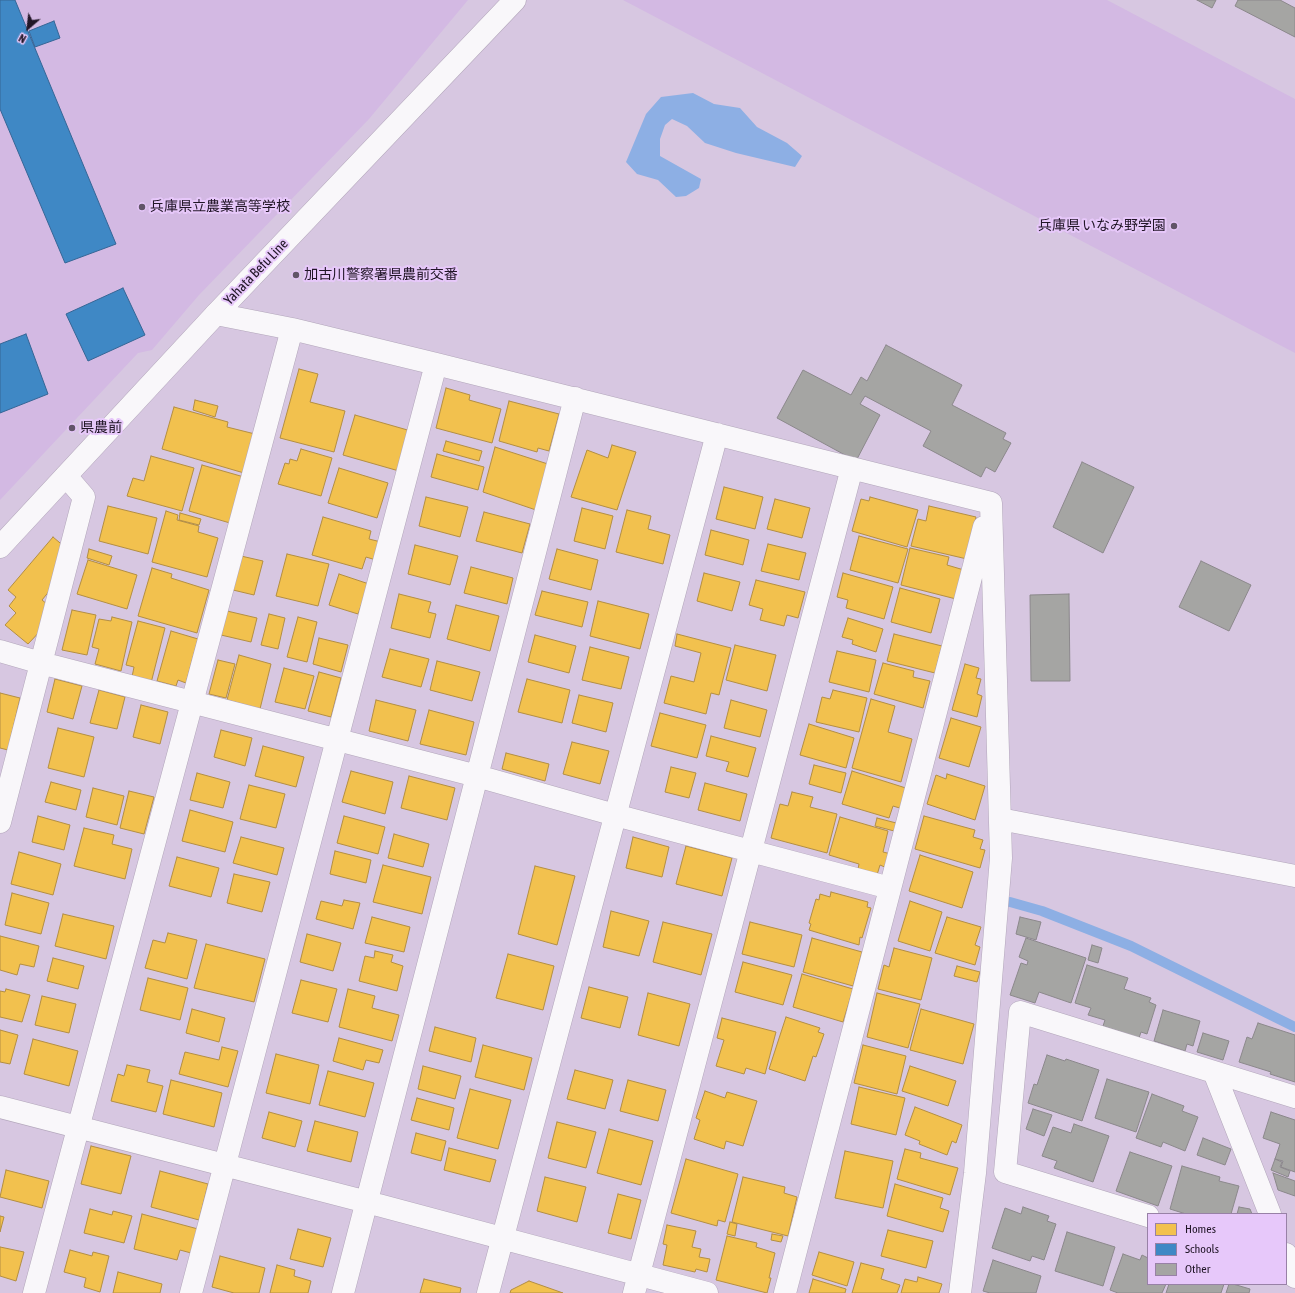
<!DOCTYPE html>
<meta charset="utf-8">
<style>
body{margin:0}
#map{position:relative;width:1295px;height:1293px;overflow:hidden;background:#d7c7e1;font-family:"Asap Condensed",sans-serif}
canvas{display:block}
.legend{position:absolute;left:1147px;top:1213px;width:140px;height:72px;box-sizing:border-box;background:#e7c8fa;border:1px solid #9881a6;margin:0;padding:5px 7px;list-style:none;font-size:12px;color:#211627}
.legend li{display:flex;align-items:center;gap:8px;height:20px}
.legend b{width:20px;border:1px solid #9881a6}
.north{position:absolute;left:8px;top:8px;width:40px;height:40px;-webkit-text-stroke:3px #e7c8fa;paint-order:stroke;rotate:208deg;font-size:11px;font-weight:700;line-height:16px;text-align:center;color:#211627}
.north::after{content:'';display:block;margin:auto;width:14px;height:18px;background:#211627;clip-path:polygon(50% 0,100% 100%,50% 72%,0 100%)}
</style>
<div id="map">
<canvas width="1295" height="1293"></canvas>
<ul class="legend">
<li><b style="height:11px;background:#f2c14e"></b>Homes</li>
<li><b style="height:11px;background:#3f88c5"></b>Schools</li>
<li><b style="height:11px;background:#a5a5a3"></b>Other</li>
</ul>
<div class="north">N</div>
</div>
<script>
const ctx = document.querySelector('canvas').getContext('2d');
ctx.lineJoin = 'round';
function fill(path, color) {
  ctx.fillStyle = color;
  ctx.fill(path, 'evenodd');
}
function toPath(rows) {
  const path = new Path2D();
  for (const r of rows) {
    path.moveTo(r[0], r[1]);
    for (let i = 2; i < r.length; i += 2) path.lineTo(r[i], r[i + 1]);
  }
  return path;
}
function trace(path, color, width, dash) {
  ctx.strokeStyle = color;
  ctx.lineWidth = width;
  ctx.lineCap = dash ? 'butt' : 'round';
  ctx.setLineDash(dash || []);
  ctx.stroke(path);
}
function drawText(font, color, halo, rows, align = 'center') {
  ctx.font = font + ' "Asap Condensed","Noto Sans JP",sans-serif';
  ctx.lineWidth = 4;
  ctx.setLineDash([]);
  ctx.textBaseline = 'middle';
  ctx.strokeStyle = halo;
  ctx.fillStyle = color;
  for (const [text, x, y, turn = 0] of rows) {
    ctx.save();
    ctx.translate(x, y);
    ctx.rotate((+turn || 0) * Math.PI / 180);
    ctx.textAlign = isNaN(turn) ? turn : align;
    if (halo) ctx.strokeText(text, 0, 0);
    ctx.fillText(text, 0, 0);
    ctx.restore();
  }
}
fill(toPath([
 [0,0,468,0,369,119,199,295,152,350,138,353,0,500],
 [623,0,1107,0,1295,99,1295,353]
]), '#d3b9e3');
fill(toPath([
 [693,93,714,104,740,108,757,127,787,143,802,156,795,167,736,153,705,143,687,126,672,119,665,125,660,139,660,156,701,179,699,188,686,196,676,197,658,180,637,174,626,162,646,114,661,97]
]), '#8dafe4');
const homes = toPath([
 [299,369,318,374,310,402,345,411,334,452,280,438,299,369],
 [446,388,470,395,469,400,501,409,492,443,436,428,446,388],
 [195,400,218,406,215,417,193,410,195,400],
 [509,401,559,414,549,451,538,448,537,452,499,441,509,401],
 [174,407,228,422,227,427,255,434,244,473,162,449,174,407],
 [355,415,411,431,399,471,343,455,355,415],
 [446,441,482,451,479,461,443,451,446,441],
 [612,445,636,452,617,510,571,497,587,450,608,458,612,445],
 [495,447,551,465,536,510,483,492,495,447],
 [301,449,332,458,321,496,278,484,285,463,289,464,290,459,297,461,301,449],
 [437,454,484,467,478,490,431,477,437,454],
 [151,456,194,468,182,511,127,496,133,478,144,481,151,456],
 [202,465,244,477,230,523,189,511,202,465],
 [339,468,388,483,377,518,328,503,339,468],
 [724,487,763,497,755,529,716,519,724,487],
 [426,497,468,507,460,537,419,526,426,497],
 [870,497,918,510,907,547,852,531,861,499,869,501,870,497],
 [775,499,810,508,802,538,767,529,775,499],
 [108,506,157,518,148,554,99,541,108,506],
 [929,506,976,517,967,559,911,546,918,519,926,521,929,506],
 [582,508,613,516,605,549,574,541,582,508],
 [627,510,651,516,648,529,670,535,663,564,616,552,627,510],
 [166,511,178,515,177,520,199,526,198,532,218,538,207,577,152,562,166,511],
 [484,512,530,524,522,553,476,541,484,512],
 [180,513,201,519,199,525,179,520,180,513],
 [323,517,371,531,369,539,381,542,376,560,366,557,362,569,312,555,323,517],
 [711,530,749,540,743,565,705,555,711,530],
 [859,536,908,549,898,583,850,570,859,536],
 [53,537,66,548,59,579,42,600,53,609,44,627,28,644,5,625,16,613,9,606,16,597,8,590,53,537],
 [768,544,806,553,799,580,761,571,768,544],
 [415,545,458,556,450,585,408,574,415,545],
 [910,548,949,557,947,565,964,570,956,599,901,585,910,548],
 [89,549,112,556,109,565,87,558,89,549],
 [557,549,598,560,591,590,549,579,557,549],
 [287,554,329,564,318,606,276,596,287,554],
 [241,556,263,561,254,595,233,590,241,556],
 [88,560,137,575,127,609,77,594,88,560],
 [471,567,513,578,507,604,464,593,471,567],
 [152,568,172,574,171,578,209,590,197,633,138,616,152,568],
 [704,573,740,582,732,611,697,601,704,573],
 [843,573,893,587,884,619,846,608,848,600,837,597,843,573],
 [339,574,369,584,358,614,329,605,339,574],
 [756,580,805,592,798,618,787,615,784,626,760,620,763,609,749,605,756,580],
 [900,588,940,599,931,633,891,622,900,588],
 [542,591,588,602,582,627,535,615,542,591],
 [399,594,431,602,428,612,436,614,430,638,391,628,399,594],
 [598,601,649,614,640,649,590,636,598,601],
 [456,605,499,616,490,651,447,639,456,605],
 [72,610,96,615,87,655,62,650,72,610],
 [227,611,257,618,251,642,221,635,227,611],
 [269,614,285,618,278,649,261,645,269,614],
 [112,617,132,622,121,671,95,664,99,649,92,647,99,619,111,621,112,617],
 [298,617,317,622,307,662,287,657,298,617],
 [848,618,883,629,876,652,852,644,853,640,842,637,848,618],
 [138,621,165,628,151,683,132,677,134,667,126,665,138,621],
 [171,631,198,639,186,683,178,680,176,686,157,681,171,631],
 [677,634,731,648,719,695,711,693,706,714,664,703,671,676,694,682,701,653,675,646,677,634],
 [894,634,942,646,935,673,887,661,894,634],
 [535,635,576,646,569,673,528,662,535,635],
 [319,638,348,645,341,672,313,664,319,638],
 [735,645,776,655,767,691,726,680,735,645],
 [590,647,629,657,621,689,582,680,590,647],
 [390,649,429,659,421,687,382,677,390,649],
 [837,651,876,660,869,692,829,682,837,651],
 [239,655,271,664,260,709,227,700,239,655],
 [218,660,235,664,226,698,209,694,218,660],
 [437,661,480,672,472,701,430,690,437,661],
 [883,663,914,671,913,677,930,681,923,708,874,694,883,663],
 [965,664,979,668,976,678,981,679,977,694,982,696,977,717,952,710,965,664],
 [284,668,314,676,305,709,275,702,284,668],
 [319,672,341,678,331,717,308,711,319,672],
 [55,679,82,686,73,719,47,712,55,679],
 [527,679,570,690,562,723,518,712,527,679],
 [99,690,125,697,117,729,90,723,99,690],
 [833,690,867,698,859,732,816,722,822,697,830,699,833,690],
 [0,693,20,698,8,750,0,748,0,693],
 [579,695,613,703,606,732,572,723,579,695],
 [871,699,895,706,888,732,912,739,901,782,852,768,871,699],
 [376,700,416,710,408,741,369,731,376,700],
 [731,700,767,710,760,737,724,728,731,700],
 [141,705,168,712,160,744,133,737,141,705],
 [429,710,474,722,466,755,420,744,429,710],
 [660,713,706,725,697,758,651,746,660,713],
 [951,718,981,727,969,767,939,758,951,718],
 [809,724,854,738,846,768,800,755,809,724],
 [58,728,94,737,84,777,48,768,58,728],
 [221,730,252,738,245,766,214,757,221,730],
 [711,736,756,748,748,777,726,771,729,762,706,756,711,736],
 [572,742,609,751,600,784,563,774,572,742],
 [263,746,304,757,296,787,255,776,263,746],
 [506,753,549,764,545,781,502,769,506,753],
 [814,765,846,773,841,793,809,784,814,765],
 [671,767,696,773,689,798,665,792,671,767],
 [351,771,393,782,385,814,342,802,351,771],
 [852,771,909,789,903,809,893,806,889,818,842,804,852,771],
 [197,773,230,782,223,808,190,800,197,773],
 [947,774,985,786,975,820,927,804,936,775,946,779,947,774],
 [409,776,455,788,447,820,401,808,409,776],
 [51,782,81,790,76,810,45,802,51,782],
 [705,783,747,794,740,821,698,810,705,783],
 [249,785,285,794,276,828,240,819,249,785],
 [93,788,124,796,117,825,86,817,93,788],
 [129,791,154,797,144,834,120,828,129,791],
 [792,792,813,797,810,807,837,814,827,853,771,838,780,804,788,806,792,792],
 [190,810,233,822,225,852,182,841,190,810],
 [38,816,70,825,64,850,32,842,38,816],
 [344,816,385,827,378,854,337,843,344,816],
 [924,816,975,830,973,837,983,840,980,849,985,850,980,868,915,849,924,816],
 [840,817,888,831,883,852,891,854,887,868,880,865,877,875,858,869,859,864,829,855,840,817],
 [877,818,900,824,898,832,875,826,877,818],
 [84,828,114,835,112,844,132,849,125,879,74,866,84,828],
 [394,834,429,844,423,867,388,858,394,834],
 [241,837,284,848,277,875,233,863,241,837],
 [633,837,669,847,662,877,626,868,633,837],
 [686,846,732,858,722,896,676,884,686,846],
 [335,851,371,860,366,883,330,874,335,851],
 [19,852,61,864,53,895,11,884,19,852],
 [920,855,973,872,962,908,909,891,920,855],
 [177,857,219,868,211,897,169,886,177,857],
 [383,865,431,877,422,914,373,902,383,865],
 [535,866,575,876,557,945,518,934,535,866],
 [234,874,270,882,262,912,227,903,234,874],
 [831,892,868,902,867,907,871,908,862,938,860,937,859,945,809,930,811,924,809,923,816,899,819,900,820,894,830,897,831,892],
 [12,893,49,903,41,934,5,925,12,893],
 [344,900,360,903,353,929,316,919,321,901,342,906,344,900],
 [910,901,942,912,930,951,898,941,910,901],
 [611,911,649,921,639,956,603,947,611,911],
 [63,914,114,926,106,959,55,946,63,914],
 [372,917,410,927,404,952,365,943,372,917],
 [947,917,981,927,975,945,980,947,975,965,935,953,947,917],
 [663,922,712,934,701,975,653,962,663,922],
 [750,922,802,935,794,967,742,954,750,922],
 [168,933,197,940,187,979,145,968,153,940,165,943,168,933],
 [307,934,341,943,333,971,300,962,307,934],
 [0,936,39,946,34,967,20,964,17,975,0,970,0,936],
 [812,938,862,952,853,986,803,972,812,938],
 [206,944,265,959,254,1002,194,988,206,944],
 [894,948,932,958,921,1000,878,989,884,965,889,967,894,948],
 [375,951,393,955,391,962,403,966,397,991,359,981,365,956,374,958,375,951],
 [508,954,554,966,543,1010,496,998,508,954],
 [53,958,84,966,78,989,47,981,53,958],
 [743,962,792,975,783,1005,735,992,743,962],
 [957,966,980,972,977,982,954,976,957,966],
 [802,974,853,989,843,1022,793,1007,802,974],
 [148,978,188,988,180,1020,140,1010,148,978],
 [301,980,337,989,328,1022,292,1013,301,980],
 [589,987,628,997,620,1028,581,1018,589,987],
 [6,989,30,995,22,1022,0,1017,0,991,5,992,6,989],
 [348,989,375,996,372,1008,399,1015,392,1041,339,1027,348,989],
 [648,993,690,1004,679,1046,638,1035,648,993],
 [877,993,920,1004,908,1048,867,1037,877,993],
 [42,996,76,1004,69,1033,35,1025,42,996],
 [192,1009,225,1018,219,1042,186,1033,192,1009],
 [921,1009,974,1024,963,1064,910,1050,921,1009],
 [786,1017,820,1028,818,1032,824,1034,816,1057,813,1056,805,1081,769,1069,786,1017],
 [722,1018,776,1032,765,1074,746,1068,744,1074,716,1066,724,1040,717,1038,722,1018],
 [435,1027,476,1038,471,1062,429,1051,435,1027],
 [0,1030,18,1035,10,1064,0,1062,0,1030],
 [339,1038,383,1050,379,1063,366,1060,363,1070,333,1061,339,1038],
 [33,1039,78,1051,69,1086,24,1074,33,1039],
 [483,1045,532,1058,524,1090,475,1077,483,1045],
 [863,1045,906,1056,897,1094,854,1083,863,1045],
 [222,1047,238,1051,228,1087,179,1074,185,1052,219,1060,222,1047],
 [276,1054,319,1065,310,1104,266,1093,276,1054],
 [127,1065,150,1070,147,1082,163,1086,156,1112,111,1101,118,1074,124,1076,127,1065],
 [423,1066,461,1076,455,1099,418,1089,423,1066],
 [910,1066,956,1081,948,1106,902,1091,910,1066],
 [575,1070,613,1080,605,1109,567,1099,575,1070],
 [328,1071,374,1083,365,1117,319,1105,328,1071],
 [171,1080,222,1093,214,1127,163,1114,171,1080],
 [628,1080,666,1090,658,1121,620,1111,628,1080],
 [859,1087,905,1098,896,1135,851,1124,859,1087],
 [470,1089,511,1100,498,1149,457,1138,470,1089],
 [705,1091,725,1098,727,1092,757,1101,743,1146,726,1141,724,1149,694,1139,700,1120,696,1118,705,1091],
 [417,1098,454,1108,449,1130,411,1120,417,1098],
 [915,1107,962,1125,956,1143,952,1141,947,1155,919,1144,920,1141,905,1135,915,1107],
 [269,1112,302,1121,295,1147,262,1138,269,1112],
 [315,1121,358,1132,351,1162,307,1151,315,1121],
 [557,1122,596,1132,586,1168,548,1158,557,1122],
 [609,1129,653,1141,641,1185,597,1173,609,1129],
 [416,1133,446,1141,441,1161,411,1153,416,1133],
 [91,1146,131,1156,121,1194,81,1184,91,1146],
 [449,1148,496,1160,490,1182,444,1170,449,1148],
 [905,1149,921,1153,920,1158,958,1168,950,1195,897,1179,905,1149],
 [845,1151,893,1161,883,1208,835,1198,845,1151],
 [686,1159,738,1174,725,1222,718,1220,717,1226,671,1213,686,1159],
 [6,1170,49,1181,42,1208,0,1197,6,1170],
 [160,1171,208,1184,199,1220,151,1207,160,1171],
 [545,1177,586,1187,577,1222,537,1211,545,1177],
 [743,1177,785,1187,784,1193,797,1197,788,1236,732,1222,743,1177],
 [895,1184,943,1198,940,1208,949,1211,943,1232,887,1216,895,1184],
 [618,1194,641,1200,631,1239,608,1233,618,1194],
 [90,1209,112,1215,113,1211,132,1216,124,1243,84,1233,90,1209],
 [142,1214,198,1229,191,1253,180,1250,177,1260,134,1249,142,1214],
 [0,1216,4,1217,0,1232,0,1216],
 [730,1222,737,1224,735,1236,727,1234,730,1222],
 [667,1225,696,1231,692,1247,701,1249,699,1257,710,1259,707,1272,696,1269,695,1272,663,1265,667,1245,663,1244,667,1225],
 [298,1229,331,1238,323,1267,290,1259,298,1229],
 [888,1230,933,1241,926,1268,881,1256,888,1230],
 [772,1234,783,1236,781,1242,771,1240,772,1234],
 [727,1236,757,1243,756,1247,775,1253,769,1278,771,1278,767,1293,716,1280,727,1236],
 [0,1247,24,1252,16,1281,0,1276,0,1247],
 [70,1250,92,1256,93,1252,109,1256,100,1292,84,1287,86,1278,64,1272,70,1250],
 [819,1252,854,1262,847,1286,812,1275,819,1252],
 [220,1256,265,1268,259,1293,234,1293,212,1287,220,1256],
 [861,1263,884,1269,881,1279,900,1285,897,1293,852,1293,861,1263],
 [277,1265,295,1270,294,1276,311,1281,308,1293,270,1293,277,1265],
 [118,1272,162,1284,160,1293,113,1293,118,1272],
 [918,1277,942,1284,939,1293,901,1293,905,1279,917,1282,918,1277],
 [424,1279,461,1288,460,1293,420,1293,424,1279],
 [813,1279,846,1289,845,1293,809,1293,813,1279],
 [529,1281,563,1293,510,1293,511,1290,529,1281]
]);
fill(homes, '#f2c14e');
trace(homes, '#b38e42', 1);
const schools = toPath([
 [0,0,15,0,116,244,65,263,0,109,0,0],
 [54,21,60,38,35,47,29,31,54,21],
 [123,288,145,335,88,361,66,314,123,288],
 [26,334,48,394,0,413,0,344,26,334]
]);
fill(schools, '#3f88c5');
trace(schools, '#366696', 1);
trace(toPath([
 [1010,902,1042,911,1131,946,1295,1027]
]), '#8dafe4', 10);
const building = toPath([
 [1197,0,1216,0,1212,8,1197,0],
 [1238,0,1280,0,1295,8,1295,37,1235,6,1238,0],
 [886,345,962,385,952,405,1006,433,1003,439,1011,443,995,472,986,467,981,477,923,446,931,431,865,396,860,404,880,415,856,461,777,418,803,370,851,395,861,377,867,381,886,345],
 [1082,462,1134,487,1103,553,1053,527,1082,462],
 [1201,561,1251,585,1229,631,1179,607,1201,561],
 [1069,594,1070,681,1031,681,1030,595,1069,594],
 [1020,917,1041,922,1036,940,1016,934,1020,917],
 [1026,938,1086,958,1071,1003,1039,992,1035,1003,1010,995,1021,963,1027,965,1028,961,1019,957,1026,938],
 [1092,945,1102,948,1098,963,1088,960,1092,945],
 [1087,965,1128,978,1124,989,1151,998,1149,1002,1156,1005,1147,1034,1141,1032,1139,1038,1103,1026,1105,1020,1088,1015,1091,1008,1075,1003,1087,965],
 [1163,1010,1200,1021,1193,1046,1187,1044,1185,1051,1154,1041,1163,1010],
 [1258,1023,1295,1035,1295,1082,1270,1074,1271,1072,1239,1062,1247,1037,1252,1039,1258,1023],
 [1203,1033,1229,1041,1223,1060,1197,1052,1203,1033],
 [1047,1055,1065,1061,1066,1059,1099,1070,1082,1121,1028,1103,1034,1084,1037,1085,1047,1055],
 [1107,1079,1149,1092,1136,1132,1095,1118,1107,1079],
 [1152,1094,1184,1106,1182,1111,1198,1117,1185,1151,1163,1142,1161,1147,1136,1138,1152,1094],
 [1033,1109,1052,1115,1044,1136,1026,1129,1033,1109],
 [1271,1112,1295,1120,1295,1172,1281,1167,1283,1161,1275,1159,1280,1144,1263,1138,1271,1112],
 [1074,1124,1109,1136,1093,1182,1054,1168,1057,1161,1042,1156,1053,1127,1071,1133,1074,1124],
 [1203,1138,1231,1149,1225,1165,1197,1155,1203,1138],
 [1130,1152,1172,1166,1158,1206,1116,1191,1130,1152],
 [1275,1159,1282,1162,1280,1167,1290,1171,1288,1177,1271,1170,1275,1159],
 [1182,1166,1220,1177,1219,1181,1239,1186,1231,1214,1186,1214,1170,1209,1182,1166],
 [1273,1173,1295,1181,1295,1196,1278,1190,1273,1173],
 [1023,1207,1049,1216,1047,1221,1056,1224,1044,1260,1032,1256,1030,1261,992,1248,1005,1208,1021,1214,1023,1207],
 [1239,1207,1250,1209,1252,1214,1237,1214,1239,1207],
 [1067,1232,1115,1247,1103,1286,1055,1271,1067,1232],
 [1123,1254,1140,1260,1142,1255,1148,1258,1148,1284,1166,1284,1162,1293,1118,1293,1110,1290,1123,1254],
 [993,1260,1041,1276,1036,1293,990,1293,983,1291,993,1260],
 [1169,1284,1224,1284,1221,1293,1166,1293,1169,1284],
 [1229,1284,1233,1284,1250,1289,1249,1293,1226,1293,1229,1284]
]);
fill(building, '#a5a5a3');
trace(building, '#8b888b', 1);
const street = toPath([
 [216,314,292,329,436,364,991,503,1001,858,975,1173,960,1293],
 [0,651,41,663,477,776,615,815,890,888],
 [1000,819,1295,876],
 [0,822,84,497,66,476],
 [1214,1072,1270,1214],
 [0,1107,367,1202,707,1293],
 [1148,1216,1005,1172,1020,1012,1295,1097],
 [1286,1254,1295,1277],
 [34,1293,292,329],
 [191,1293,436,364],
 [343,1293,575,398],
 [488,1293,717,434],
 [634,1293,852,468],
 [785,1293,984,527]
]);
const secondary = toPath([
 [0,547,216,314,515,0]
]);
trace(street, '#b2a6ba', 23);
trace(secondary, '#b2a6ba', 23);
trace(street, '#f9f7fa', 22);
trace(secondary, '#f9f7fa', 22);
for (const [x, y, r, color] of [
 [142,207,4,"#615468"],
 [1174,226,4,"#615468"],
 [296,275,4,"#615468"],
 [72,428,4,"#615468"]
]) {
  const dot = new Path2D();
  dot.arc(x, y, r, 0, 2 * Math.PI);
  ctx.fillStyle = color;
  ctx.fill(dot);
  trace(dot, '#e7c8fa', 1.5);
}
drawText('14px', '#211627', '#e7c8fa', [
 ["兵庫県立農業高等学校",150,207],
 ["兵庫県 いなみ野学園",1166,226,"right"],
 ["加古川警察署県農前交番",304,275],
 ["県農前",80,428]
], 'left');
drawText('14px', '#211627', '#e7c8fa', [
 ["Yahata Befu Line",256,272,-46]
]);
</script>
